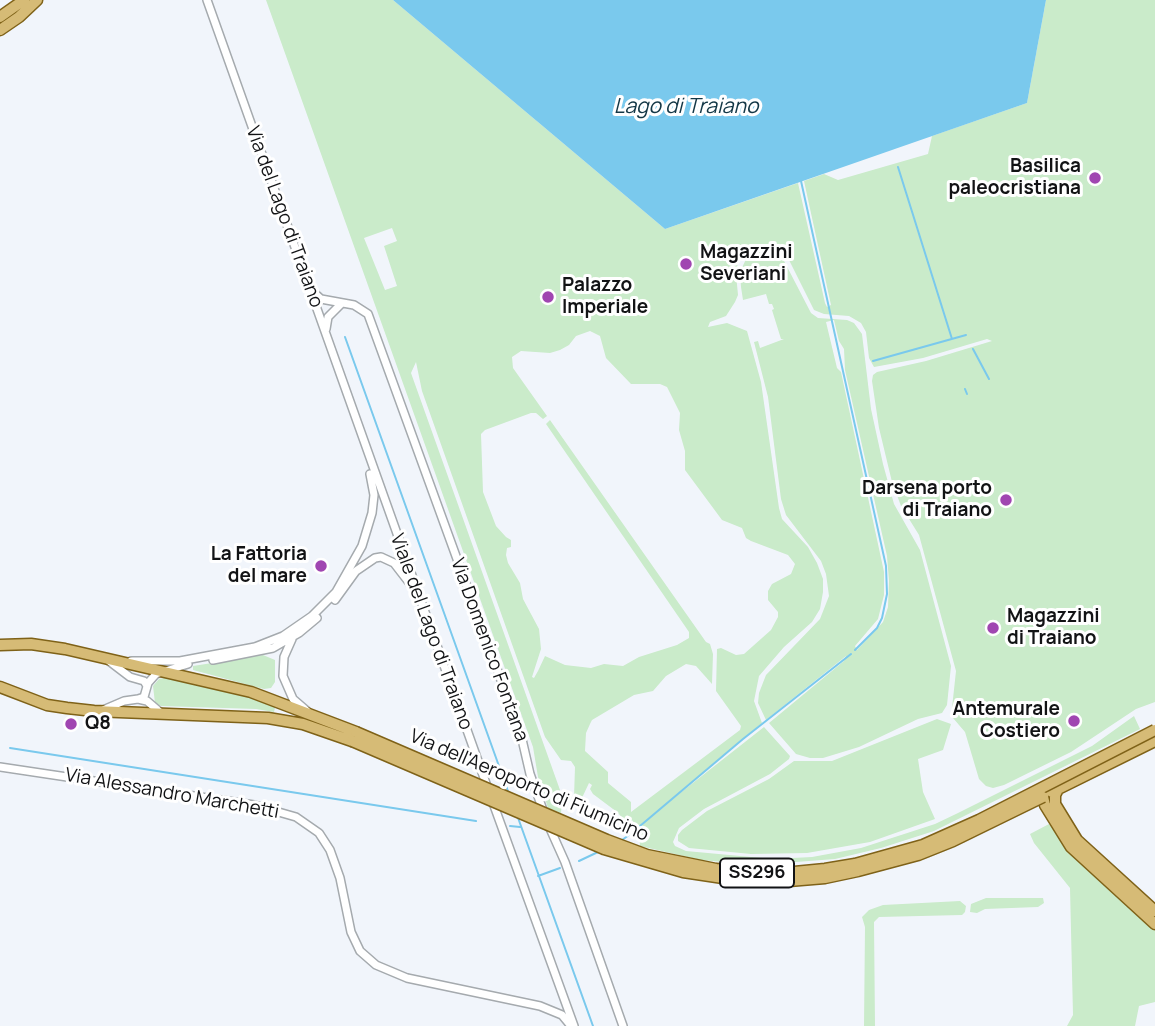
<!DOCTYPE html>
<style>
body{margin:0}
canvas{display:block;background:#f1f5fb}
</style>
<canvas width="1155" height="1026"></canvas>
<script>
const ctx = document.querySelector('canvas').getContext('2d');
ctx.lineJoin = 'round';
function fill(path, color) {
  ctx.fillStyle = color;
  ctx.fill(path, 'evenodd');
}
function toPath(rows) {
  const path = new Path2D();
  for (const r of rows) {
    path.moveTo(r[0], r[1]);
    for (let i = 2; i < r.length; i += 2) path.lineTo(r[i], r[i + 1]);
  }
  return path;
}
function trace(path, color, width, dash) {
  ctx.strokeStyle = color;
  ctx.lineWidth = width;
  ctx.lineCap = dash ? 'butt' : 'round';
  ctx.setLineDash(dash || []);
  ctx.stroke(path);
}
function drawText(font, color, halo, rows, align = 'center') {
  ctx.font = font + ' Manrope,sans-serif';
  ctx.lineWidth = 6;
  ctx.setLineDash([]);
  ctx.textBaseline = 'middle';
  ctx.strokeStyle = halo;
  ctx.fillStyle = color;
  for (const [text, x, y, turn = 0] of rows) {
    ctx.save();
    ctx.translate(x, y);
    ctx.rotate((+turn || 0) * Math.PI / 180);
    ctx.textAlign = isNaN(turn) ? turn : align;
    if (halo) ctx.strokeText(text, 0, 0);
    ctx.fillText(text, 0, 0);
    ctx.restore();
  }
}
fill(toPath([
 [266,0,393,0,665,229,798,183,825,303,827,307,831,305,804,181,824,174,838,180,928,154,932,136,1027,103,1046,0,1155,0,1155,702,1136,709,1071,752,1004,785,993,788,986,786,979,779,965,732,953,718,952,708,956,671,919,535,901,506,892,482,879,428,872,381,873,375,877,372,926,361,992,341,987,339,923,358,874,367,869,358,866,332,861,323,849,316,824,314,814,310,788,258,778,248,771,245,763,245,744,253,738,262,736,274,738,295,735,302,726,316,710,322,708,327,727,323,747,331,761,382,779,508,782,519,808,547,817,563,823,579,823,592,820,609,812,622,784,647,759,676,754,701,762,723,670,801,764,727,790,756,789,759,770,774,704,809,679,828,673,842,675,846,686,851,773,859,812,857,861,848,935,824,958,813,1092,746,1134,716,1140,729,934,831,881,848,835,859,783,863,733,863,701,860,640,846,639,830,632,820,628,824,617,812,593,794,590,789,592,785,589,783,581,800,574,797,575,767,571,761,561,760,545,737,422,391,416,362,411,373,565,804,562,800,561,813,548,808,538,777,533,747],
 [392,228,397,241,384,246,397,286,385,290,364,238],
 [590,331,600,336,606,358,631,384,660,384,667,387,680,413,679,430,685,451,685,470,722,520,742,528,746,538,751,541,788,555,795,564,791,574,772,584,768,591,768,600,778,612,778,617,771,630,744,654,736,655,721,648,717,649,716,691,741,726,740,730,631,812,631,802,608,783,608,772,585,751,586,733,590,724,592,720,634,695,653,691,666,676,686,664,696,666,712,684,713,654,710,644,706,642,550,420,546,424,689,632,689,638,677,645,639,657,623,666,604,664,591,668,565,665,545,656,538,671,534,678,532,677,541,649,539,629,523,599,520,583,508,563,506,555,507,548,511,547,511,540,506,537,496,526,483,492,481,434,485,430,531,413,536,413,543,419,547,416,513,368,512,357,521,351,550,353,560,350,569,345,576,336],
 [767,249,781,255,811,313,818,318,847,320,854,323,862,334,871,409,883,464,894,504,920,550,951,666,947,705,942,713,918,719,859,747,823,758,810,758,796,754,769,723,844,661,846,656,766,720,758,703,759,693,766,675,820,619,829,596,826,574,821,561,786,515,781,499,768,397,754,342,758,341,760,348,784,339,781,339,772,310,774,309,772,304,769,304,766,294,743,300,741,287,740,272,747,257],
 [834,320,839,341,844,349,845,370,887,556,889,581,888,607,883,622,857,650,855,646,878,619,884,595,884,572,841,372,837,368,826,322],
 [263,655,275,660,275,682,271,688,264,689,193,670,193,666],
 [169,677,276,704,274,712,256,709,161,706,155,703,153,686,159,679],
 [937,719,951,724,943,750,918,759,923,792,935,819,870,842,807,853,751,854,689,848,678,841,678,835,682,830,707,811,769,779,794,761,832,761],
 [1049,824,1081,862,1155,930,1155,1002,1139,1006,1135,1026,1067,1026,1073,1015,1070,888,1034,843,1030,834],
 [986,898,1043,898,1044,903,1038,907,985,909,977,913,970,912,971,904],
 [960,901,966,906,965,912,962,915,879,917,874,922,875,1026,864,1026,865,927,862,917,869,910,883,905]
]), '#caebca');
fill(toPath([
 [393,0,1046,0,1027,103,665,229]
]), '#7ac9ed');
trace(toPath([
 [898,167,952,339],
 [801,181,886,566,887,594,882,618,877,628,855,650],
 [345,337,509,794],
 [973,349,989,379],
 [873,361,966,335],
 [965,389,967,394],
 [10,748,476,821],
 [517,815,593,1026],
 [510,826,520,827],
 [640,826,743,739,851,654],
 [622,840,632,833],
 [579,861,598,852],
 [538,876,560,868]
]), '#7ac9ed', 2);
const minor = toPath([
 [207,0,488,789],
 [311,290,321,299,354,305,368,314,521,735,530,774,544,813],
 [326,329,328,317,341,304],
 [335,600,356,571,375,558,381,557,394,563,411,585],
 [292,639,284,657,283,676,293,699,307,711],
 [213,660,273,648,299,633,317,618],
 [109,661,130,677,144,681,147,686],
 [131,661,180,661,255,647,283,636,312,616,336,592,362,546,372,513,374,495,370,474],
 [138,699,144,697,148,683,156,674,188,664],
 [103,710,124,701,138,699,147,701,161,713],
 [0,767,254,805,296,817,319,833,330,850,340,878,351,932,360,951,376,965,407,978,540,1006,562,1015,571,1026],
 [492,800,574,1026],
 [548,824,565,862,623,1026]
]);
const major = toPath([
 [0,17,24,0],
 [0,30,19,17,37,0],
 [0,645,31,644,65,649,251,692,356,732],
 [0,687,47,705,67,708,94,711,268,718,303,724,352,741],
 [1058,789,1055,795,1055,804,1077,840,1155,911],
 [1044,791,1043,797,1045,805,1071,847,1155,924],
 [1052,792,1155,741]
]);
trace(minor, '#a5aaae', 10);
trace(major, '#7f6218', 13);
trace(minor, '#fff', 7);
trace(major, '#d6bb76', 10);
const majorBridge = toPath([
 [356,732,607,840,647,855,716,869,784,873,825,869,855,864,923,845,979,820,1155,730],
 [352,741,604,849,683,872,723,878,789,881,825,878,858,871,918,855,953,841,1043,797]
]);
trace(majorBridge, '#7f6218', 13, []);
trace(majorBridge, '#d6bb76', 10);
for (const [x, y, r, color] of [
 [1095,178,7,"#a046b1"],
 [686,264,7,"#a046b1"],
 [548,297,7,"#a046b1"],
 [1006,500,7,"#a046b1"],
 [321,566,7,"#a046b1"],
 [993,628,7,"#a046b1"],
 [1074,721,7,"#a046b1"],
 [71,724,7,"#a046b1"]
]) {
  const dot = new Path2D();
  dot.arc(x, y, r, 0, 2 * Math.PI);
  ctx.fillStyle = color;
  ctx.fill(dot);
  trace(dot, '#fff', 2.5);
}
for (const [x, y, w] of [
 [757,873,74]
]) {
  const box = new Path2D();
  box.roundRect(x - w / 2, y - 14.5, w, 29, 5);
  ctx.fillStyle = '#fff';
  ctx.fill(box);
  trace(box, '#121315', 2);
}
drawText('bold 18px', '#121315', null, [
 ["SS296",757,873]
]);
drawText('bold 19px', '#121315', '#fff', [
 ["Basilica",1081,167],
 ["paleocristiana",1081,189],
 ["Magazzini",700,253,"left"],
 ["Severiani",700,275,"left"],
 ["Palazzo",562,286,"left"],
 ["Imperiale",562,308,"left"],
 ["Darsena porto",992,489],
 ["di Traiano",992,511],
 ["La Fattoria",307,555],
 ["del mare",307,577],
 ["Magazzini",1007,617,"left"],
 ["di Traiano",1007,639,"left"],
 ["Antemurale",1060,710],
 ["Costiero",1060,732],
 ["Q8",85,724,"left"]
], 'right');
drawText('19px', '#121315', '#fff', [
 ["Via del Lago di Traiano",284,217,70],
 ["Viale del Lago di Traiano",431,632,70],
 ["Via Domenico Fontana",489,650,70],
 ["Via dell'Aeroporto di Fiumicino",529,786,23],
 ["Via Alessandro Marchetti",172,794,10]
]);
drawText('italic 21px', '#133746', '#fff', [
 ["Lago di Traiano",686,107]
]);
</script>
